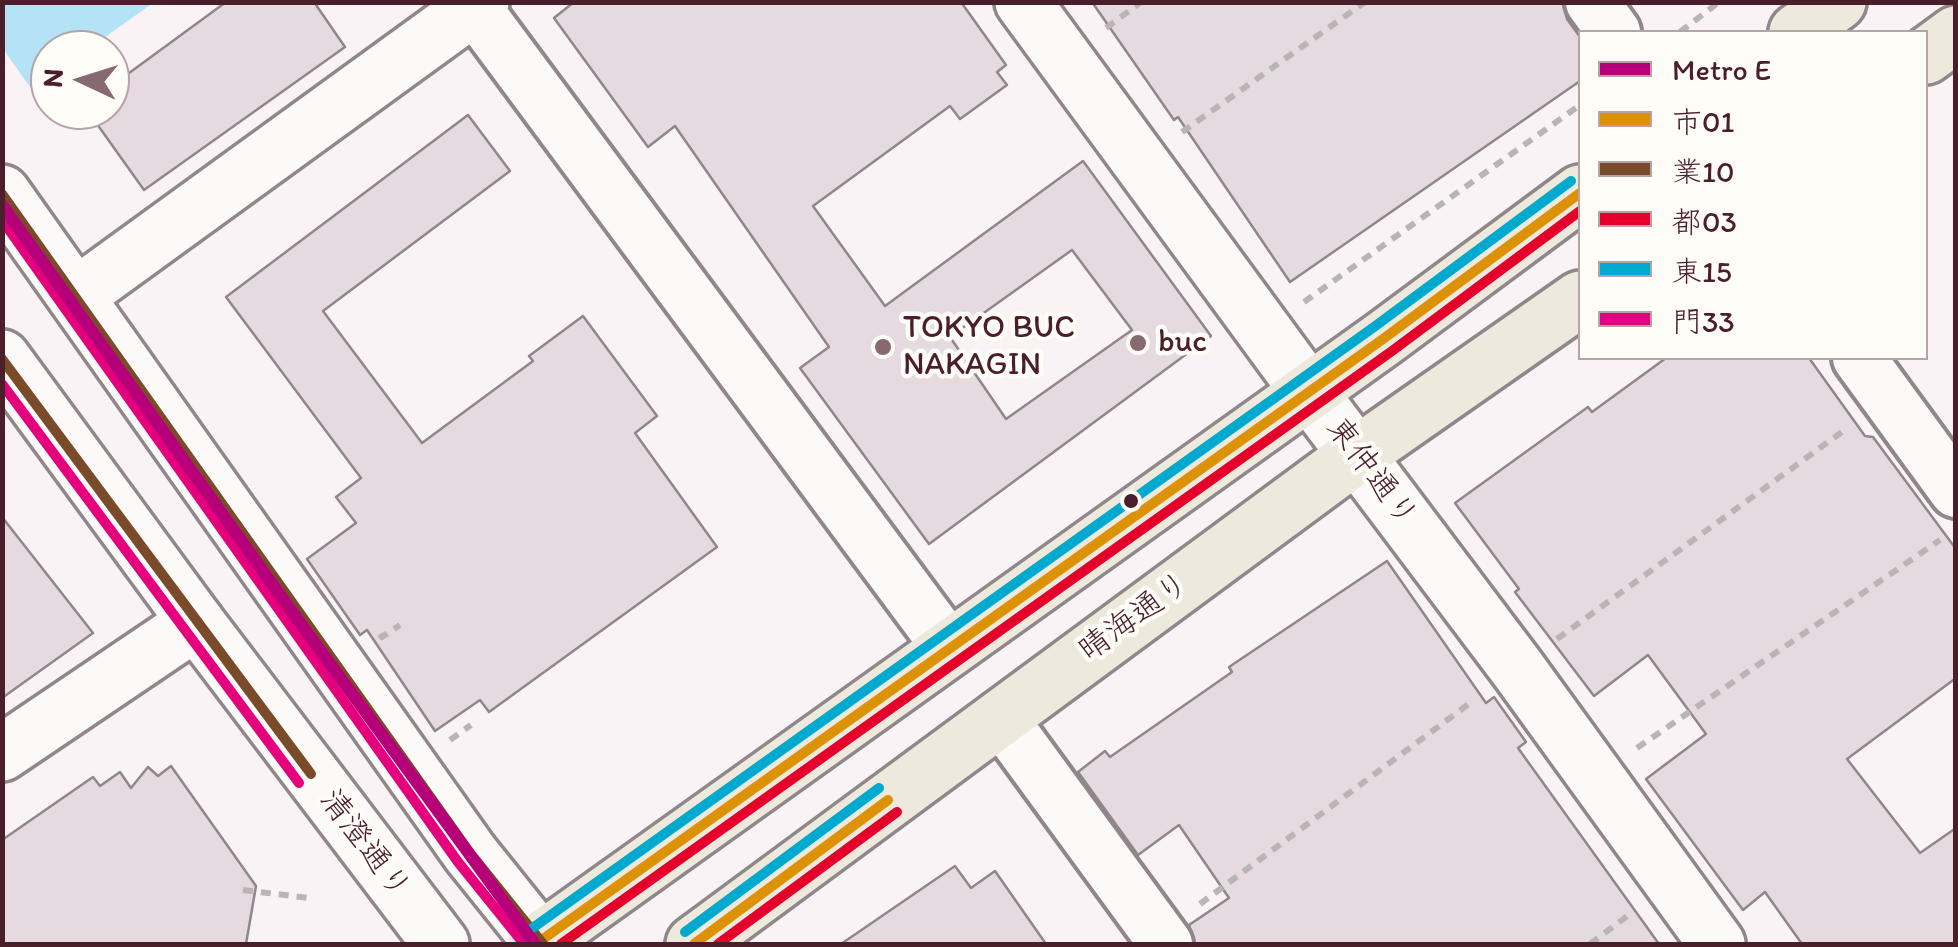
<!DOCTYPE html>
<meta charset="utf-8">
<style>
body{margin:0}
#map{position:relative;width:1958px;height:947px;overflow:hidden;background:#f9f3f5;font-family:Itim,"Klee One",sans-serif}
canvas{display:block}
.frame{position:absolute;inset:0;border:5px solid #4a1f2b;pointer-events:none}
.legend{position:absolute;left:1578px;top:30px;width:350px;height:330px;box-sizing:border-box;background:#fdfcf7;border:2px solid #b5a4a5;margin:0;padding:12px 18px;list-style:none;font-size:30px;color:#4a1f2b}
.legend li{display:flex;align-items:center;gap:20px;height:50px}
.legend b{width:50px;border:2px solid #b5a4a5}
.north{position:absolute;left:30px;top:30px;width:100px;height:100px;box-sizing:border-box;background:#fdfcf7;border:2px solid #b5a4a5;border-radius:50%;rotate:274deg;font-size:28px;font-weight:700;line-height:40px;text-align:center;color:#4a1f2b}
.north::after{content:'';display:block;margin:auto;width:35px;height:45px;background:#876972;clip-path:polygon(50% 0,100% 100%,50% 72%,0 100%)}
</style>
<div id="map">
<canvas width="1958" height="947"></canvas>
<div class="frame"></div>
<ul class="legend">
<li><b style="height:12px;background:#b6007a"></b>Metro E</li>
<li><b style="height:12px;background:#dd9206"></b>市01</li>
<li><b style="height:12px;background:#7a4b2a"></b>業10</li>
<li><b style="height:12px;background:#e4002b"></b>都03</li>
<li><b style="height:12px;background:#00a9ce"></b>東15</li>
<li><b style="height:12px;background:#e5007d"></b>門33</li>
</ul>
<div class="north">N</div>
</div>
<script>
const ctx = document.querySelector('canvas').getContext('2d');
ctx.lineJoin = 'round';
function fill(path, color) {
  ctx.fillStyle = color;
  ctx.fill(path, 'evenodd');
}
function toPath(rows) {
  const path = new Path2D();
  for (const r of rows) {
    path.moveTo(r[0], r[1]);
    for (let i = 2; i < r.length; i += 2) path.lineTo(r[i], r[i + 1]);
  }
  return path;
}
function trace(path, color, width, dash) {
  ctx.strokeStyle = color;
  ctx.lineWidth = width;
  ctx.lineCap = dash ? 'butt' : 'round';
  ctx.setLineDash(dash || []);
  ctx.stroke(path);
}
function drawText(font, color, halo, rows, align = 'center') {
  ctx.font = font + ' Itim,"Klee One",sans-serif';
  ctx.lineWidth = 9;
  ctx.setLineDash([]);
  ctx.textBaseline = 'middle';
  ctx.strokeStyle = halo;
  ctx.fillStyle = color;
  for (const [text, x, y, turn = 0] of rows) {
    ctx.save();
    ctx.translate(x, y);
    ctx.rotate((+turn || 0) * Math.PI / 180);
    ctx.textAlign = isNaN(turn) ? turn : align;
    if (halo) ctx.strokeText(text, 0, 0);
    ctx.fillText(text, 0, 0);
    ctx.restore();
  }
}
fill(toPath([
 [3,3,153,3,87,50,50,50,50,77,3,111]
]), '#b4e2f7');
fill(toPath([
 [3,49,35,94,3,116,2,116]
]), '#f9f3f5');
const building = toPath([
 [226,2,314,2,345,47,144,190,87,110,110,110,110,87,226,2],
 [574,2,961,2,1006,65,997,72,1007,85,960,119,950,106,813,206,885,306,1083,161,1211,336,929,544,800,368,829,347,675,126,648,147,554,18,574,2],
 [1072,250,1132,330,1006,419,950,337,1072,250],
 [1092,2,1562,2,1567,19,1580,37,1580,81,1290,282,1178,117,1174,120,1092,2],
 [468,115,510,171,323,311,422,443,533,361,529,356,583,316,657,416,635,433,717,547,489,712,480,700,435,731,367,630,360,635,307,559,356,523,336,497,361,478,226,297,468,115],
 [1666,358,1809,358,1865,436,1873,437,1956,549,1956,678,1847,759,1920,853,1956,828,1956,944,1802,944,1765,892,1743,910,1646,779,1706,734,1648,655,1594,696,1515,592,1519,589,1455,503,1588,407,1592,412,1666,358],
 [2,517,93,633,2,698,2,517],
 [1387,561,1486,703,1494,697,1526,742,1518,748,1659,944,1195,944,1189,925,1229,898,1179,825,1138,855,1078,772,1105,751,1110,757,1232,672,1229,667,1387,561],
 [171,766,256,886,246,944,2,944,2,840,93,777,100,786,120,772,131,788,148,767,158,776,171,766],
 [955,866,971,888,995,871,1046,944,841,944,955,866]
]);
fill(building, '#e6dae1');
trace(building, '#918689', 2.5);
const minor = toPath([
 [1592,2,1614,32],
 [474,7,950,649],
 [1859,358,1956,491],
 [1000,717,1166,944]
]);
const tertiary = toPath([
 [1023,2,1309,392,1517,668,1717,944],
 [76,296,481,2],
 [2,753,196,622]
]);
const secondary = toPath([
 [2,193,470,853,543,944],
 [2,358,196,622,441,944]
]);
const primary = toPath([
 [1797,32,1838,2],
 [1926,56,1956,34],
 [536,944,1383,339,1580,193],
 [694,944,1358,454,1580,299]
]);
trace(minor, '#918689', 60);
trace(tertiary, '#918689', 62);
trace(secondary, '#918689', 62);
trace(primary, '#918689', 62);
trace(toPath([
 [1106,28,1141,2],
 [1680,32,1719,2],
 [1182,132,1365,2],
 [1304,302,1580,105],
 [380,634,382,637,400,625],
 [1557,639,1846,429],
 [450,740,471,725],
 [1637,748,1940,540],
 [243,890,309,898],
 [1200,904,1474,700],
 [1590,944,1630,914]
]), '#bab5b5', 6, [10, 8]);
trace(minor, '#fbfaf8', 52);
trace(tertiary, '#fbfaf8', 55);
trace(secondary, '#fbfaf8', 55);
trace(primary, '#ede9dc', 55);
trace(toPath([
 [536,944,1383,339,1580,193],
 [694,944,888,800]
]), '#dd9206', 10);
trace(toPath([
 [2,194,470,853,543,944],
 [2,359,311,774]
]), '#7a4b2a', 10);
trace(toPath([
 [561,944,1392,351,1580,211],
 [718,944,897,812]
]), '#e4002b', 10);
trace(toPath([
 [527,932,1374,327,1571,181],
 [685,932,879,788]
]), '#00a9ce', 10);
trace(toPath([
 [2,220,458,862,524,944],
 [2,384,299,783]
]), '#e5007d', 10);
trace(toPath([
 [2,205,290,609,535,944]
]), '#b6007a', 12);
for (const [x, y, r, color] of [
 [1138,343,10,"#876972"],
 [883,347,10,"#876972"],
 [1131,501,9,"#4a1f2b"]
]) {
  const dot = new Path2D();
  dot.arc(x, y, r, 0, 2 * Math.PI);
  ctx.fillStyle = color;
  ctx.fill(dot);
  trace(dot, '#fdfcf7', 4);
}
drawText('32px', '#4a1f2b', '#fdfcf7', [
 ["TOKYO BUC",903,329],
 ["NAKAGIN",903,366],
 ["buc",1158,343]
], 'left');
drawText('32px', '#4a1f2b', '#fdfcf7', [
 ["東仲通り",1371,473,53],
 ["晴海通り",1135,618,-36],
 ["清澄通り",364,845,53]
]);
</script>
